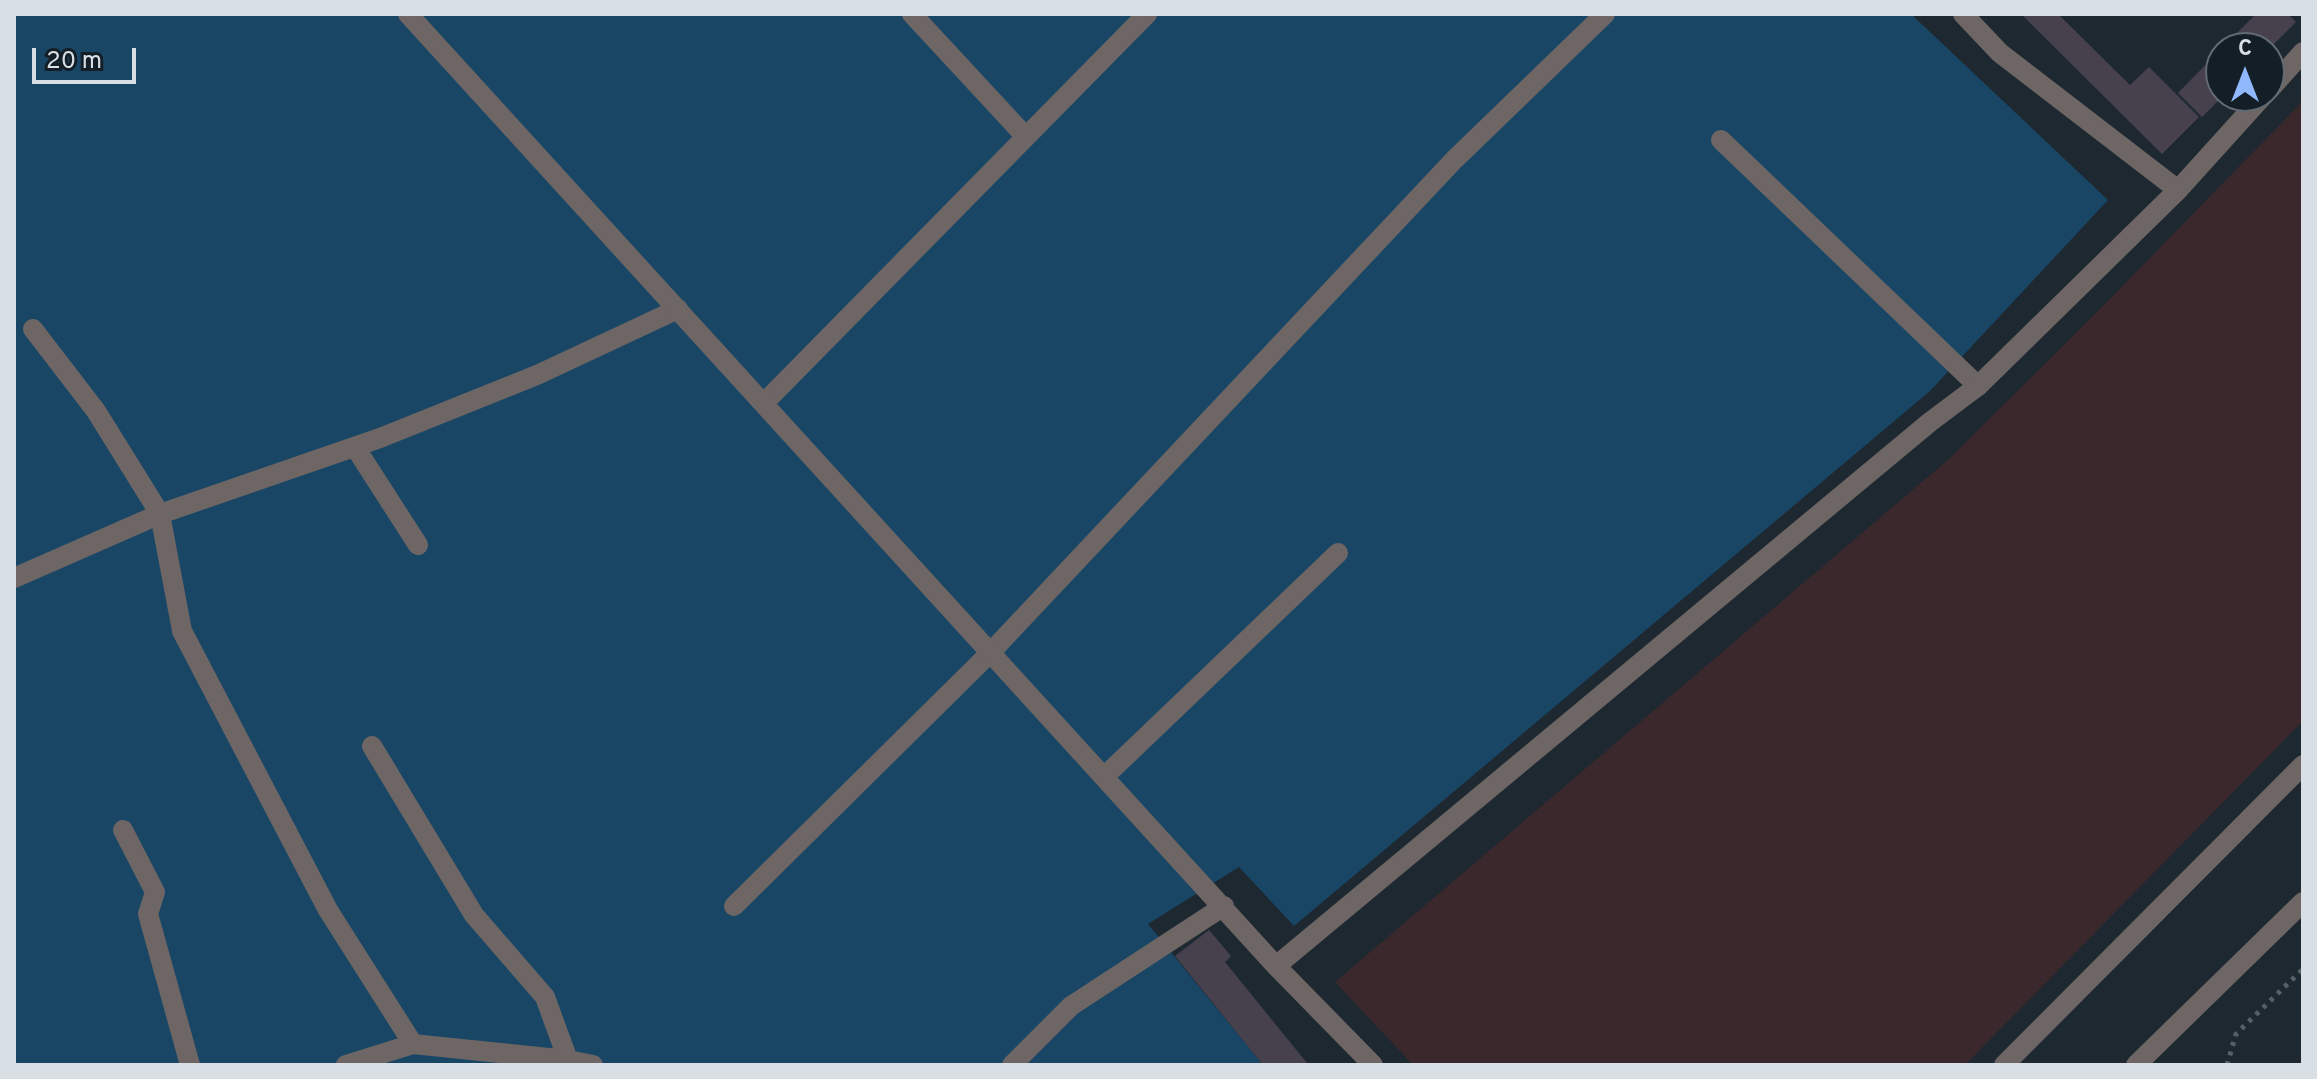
<!DOCTYPE html>
<meta charset="utf-8">
<style>
body{margin:0}
#map{position:relative;width:2317px;height:1079px;overflow:hidden;background:#1d2830;font-family:Overpass,sans-serif}
canvas{display:block}
.frame{position:absolute;inset:0;border:16px solid #d8dfe5;pointer-events:none}
.north{position:absolute;left:2205px;top:32px;width:80px;height:80px;box-sizing:border-box;background:#141e27;border:2px solid #626b73;border-radius:50%;rotate:0deg;font-size:22px;font-weight:700;line-height:32px;text-align:center;color:#d8dfe5}
.north::after{content:'';display:block;margin:auto;width:28px;height:36px;background:#8fb8fd;clip-path:polygon(50% 0,100% 100%,50% 72%,0 100%)}
.scale{position:absolute;left:32px;top:48px;width:104px;height:36px;box-sizing:border-box;border:4px solid #d8dfe5;border-top:0;padding-left:10px;font-size:24px;line-height:28px;white-space:nowrap;color:#d8dfe5;-webkit-text-stroke:6px #141e27;paint-order:stroke}
</style>
<div id="map">
<canvas width="2317" height="1079"></canvas>
<div class="frame"></div>
<div class="north">С</div>
<div class="scale">20 m</div>
</div>
<script>
const ctx = document.querySelector('canvas').getContext('2d');
ctx.lineJoin = 'round';
function fill(path, color) {
  ctx.fillStyle = color;
  ctx.fill(path, 'evenodd');
}
function toPath(rows) {
  const path = new Path2D();
  for (const r of rows) {
    path.moveTo(r[0], r[1]);
    for (let i = 2; i < r.length; i += 2) path.lineTo(r[i], r[i + 1]);
  }
  return path;
}
function trace(path, color, width, dash) {
  ctx.strokeStyle = color;
  ctx.lineWidth = width;
  ctx.lineCap = dash ? 'butt' : 'round';
  ctx.setLineDash(dash || []);
  ctx.stroke(path);
}
fill(toPath([
 [2303,101,2303,721,1965,1065,1413,1065,1335,982,1950,458,2101,308]
]), '#3b282d');
fill(toPath([
 [14,14,1911,14,2108,200,1930,391,1294,926,1239,867,1148,924,1263,1065,14,1065]
]), '#1a4666');
fill(toPath([
 [2021,14,2058,14,2130,85,2149,67,2199,117,2162,154],
 [2256,14,2288,14,2296,22,2270,48,2222,48],
 [2221,49,2221,98,2202,117,2178,93],
 [1209,930,1231,956,1225,962,1307,1063,1305,1065,1263,1065,1175,956]
]), '#47414d');
trace(toPath([
 [2227,1065,2236,1034,2303,969]
]), '#566067', 5, [4, 6]);
trace(toPath([
 [912,14,1026,137],
 [1963,14,2000,53,2178,190],
 [1721,140,1978,386],
 [33,329,96,411,160,514,182,631,328,910,413,1044],
 [764,403,1147,14],
 [355,447,418,545],
 [14,578,160,514,380,438,537,375,678,309],
 [372,746,474,915,545,997,568,1060],
 [1105,776,1338,553],
 [123,830,155,892,148,914,190,1065],
 [734,906,991,652,1454,160,1605,14],
 [346,1065,413,1044,568,1060,593,1065],
 [2004,1065,2303,765],
 [2136,1065,2303,902]
]), '#6d6664', 20);
trace(toPath([
 [408,14,1276,966,1373,1065],
 [2269,90,2303,52],
 [1276,966,1930,422,1978,386,2178,190,2263,96],
 [1012,1065,1071,1006,1224,906]
]), '#6d6664', 20);
</script>
